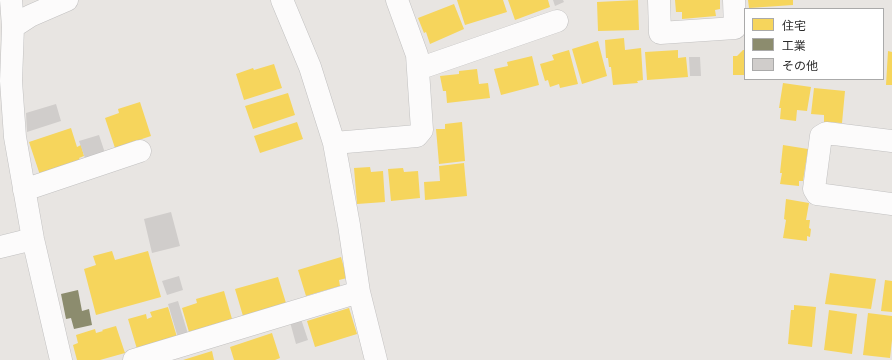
<!DOCTYPE html>
<meta charset="utf-8">
<style>
body{margin:0}
#map{position:relative;width:892px;height:360px;overflow:hidden;background:#e8e5e2;font-family:Arial,"Noto Sans JP",sans-serif}
canvas{display:block}
.legend{position:absolute;left:744px;top:8px;width:140px;height:72px;box-sizing:border-box;background:#fff;border:1px solid #aaa;margin:0;padding:5px 7px;list-style:none;font-size:12px;color:#2b2b2b}
.legend li{display:flex;align-items:center;gap:8px;height:20px}
.legend b{width:20px;border:1px solid #aaa}
</style>
<div id="map">
<canvas width="892" height="360"></canvas>
<ul class="legend">
<li><b style="height:11px;background:#f6d55c"></b>住宅</li>
<li><b style="height:11px;background:#8c8c6e"></b>工業</li>
<li><b style="height:11px;background:#d0cdcb"></b>その他</li>
</ul>
</div>
<script>
const ctx = document.querySelector('canvas').getContext('2d');
ctx.lineJoin = 'round';
function fill(path, color) {
  ctx.fillStyle = color;
  ctx.fill(path, 'evenodd');
}
function toPath(rows) {
  const path = new Path2D();
  for (const r of rows) {
    path.moveTo(r[0], r[1]);
    for (let i = 2; i < r.length; i += 2) path.lineTo(r[i], r[i + 1]);
  }
  return path;
}
function trace(path, color, width, dash) {
  ctx.strokeStyle = color;
  ctx.lineWidth = width;
  ctx.lineCap = dash ? 'butt' : 'round';
  ctx.setLineDash(dash || []);
  ctx.stroke(path);
}
fill(toPath([
 [457,0,503,0,507,12,465,25],
 [508,0,548,0,550,7,515,20],
 [638,0,639,30,598,31,597,2],
 [675,0,720,0,720,9,715,10,716,16,682,19,682,12,676,12],
 [748,0,793,0,793,5,749,8],
 [454,4,464,29,430,44,426,32,424,33,418,18],
 [624,38,625,50,641,48,643,80,637,81,638,83,613,85,611,67,609,67,608,58,606,58,605,40],
 [598,41,607,76,582,84,572,49],
 [569,50,578,84,560,88,559,84,550,87,548,80,545,81,540,64,554,60,552,55],
 [678,50,678,58,686,57,688,77,647,80,645,52],
 [743,50,745,50,745,75,733,75,733,56,737,56],
 [888,51,892,52,892,85,886,85],
 [532,56,539,85,501,95,494,69,508,66,507,62],
 [274,64,282,88,244,100,236,74,253,68,254,70],
 [477,69,479,84,488,83,490,98,447,103,446,91,443,91,440,76,459,74,459,71],
 [783,83,811,87,807,111,797,110,796,121,780,119,781,108,779,108],
 [814,88,845,91,842,123,824,122,824,115,811,114],
 [288,93,295,115,253,129,245,106],
 [140,102,151,136,115,148,105,118,119,113,118,109],
 [297,122,303,139,260,153,254,136],
 [462,122,465,161,439,164,436,129,445,129,445,124],
 [71,128,77,147,81,145,84,156,79,158,81,161,40,175,29,142],
 [783,145,808,149,803,181,799,181,799,186,780,184,782,173,780,173],
 [464,163,467,196,425,200,424,182,440,181,439,166],
 [370,167,371,172,383,171,385,202,357,204,354,168],
 [403,168,404,172,418,171,420,198,391,201,388,169],
 [786,199,809,203,806,220,810,220,809,228,811,229,810,237,807,236,807,241,783,238,786,220,784,219],
 [112,251,115,260,148,251,161,297,96,315,84,269,96,265,93,256],
 [341,257,347,278,339,280,340,286,306,296,298,270],
 [830,273,876,279,871,309,825,304],
 [278,277,286,303,243,316,235,289],
 [885,280,892,281,892,312,881,311],
 [224,291,232,319,189,332,182,308,197,303,196,299],
 [794,305,816,307,812,347,788,344,791,310,794,310],
 [168,307,177,337,137,349,128,319,146,314,147,319,152,317,150,312],
 [349,308,357,334,315,347,307,321],
 [829,310,857,314,852,354,824,350],
 [868,313,892,316,892,340,890,358,863,355],
 [116,326,125,353,100,360,77,360,73,345,78,343,76,335,95,329,96,333,103,331,102,330],
 [272,333,280,358,275,360,234,360,230,347],
 [212,351,214,360,183,360]
]), '#f6d55c');
fill(toPath([
 [78,290,82,311,89,309,92,325,74,329,71,318,66,319,61,294]
]), '#8c8c6e');
fill(toPath([
 [553,0,563,0,564,2,555,6],
 [689,57,700,57,701,76,690,76],
 [56,104,61,121,27,132,26,113],
 [99,135,105,153,86,161,79,141],
 [171,212,180,246,152,253,144,219],
 [179,276,183,290,167,295,162,281],
 [178,301,188,334,178,338,168,304],
 [301,319,308,340,296,344,290,322]
]), '#d0cdcb');
const minor = toPath([
 [11,0,13,27,11,81,15,137,33,239,61,360],
 [282,0,310,67,334,143,349,225,359,292,376,360],
 [659,0,660,33,735,28,734,0],
 [13,27,30,16,67,0],
 [418,69,557,21],
 [892,141,826,133,821,136,814,189,817,194,892,204],
 [334,143,417,136,422,130,417,55,397,0],
 [24,190,140,151],
 [0,247,33,239],
 [134,360,359,292]
]);
trace(minor, '#c1c0c0', 23);
trace(minor, '#fcfbfb', 22);
</script>
